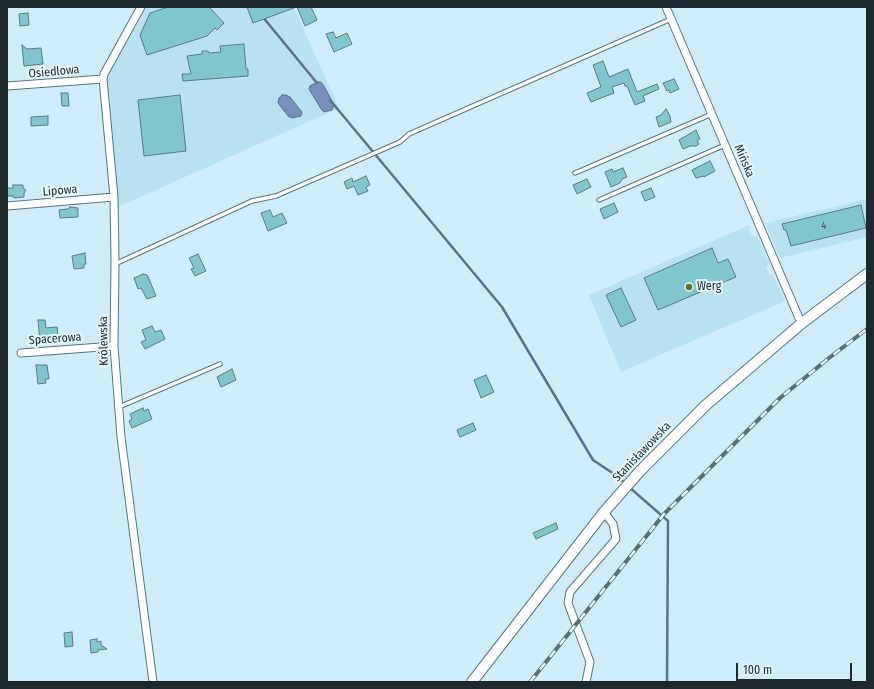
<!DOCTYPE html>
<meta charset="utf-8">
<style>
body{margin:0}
#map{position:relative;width:874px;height:689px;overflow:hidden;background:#ceedf8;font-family:"Fira Sans Condensed",sans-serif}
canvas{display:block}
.frame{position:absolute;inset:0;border:8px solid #1e292d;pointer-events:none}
.scale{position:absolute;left:736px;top:663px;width:116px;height:18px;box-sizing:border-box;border:2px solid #1e292d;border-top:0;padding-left:5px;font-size:12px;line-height:14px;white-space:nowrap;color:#1e292d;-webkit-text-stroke:3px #e6f8ff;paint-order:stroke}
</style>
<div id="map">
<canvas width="874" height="689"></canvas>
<div class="frame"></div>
<div class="scale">100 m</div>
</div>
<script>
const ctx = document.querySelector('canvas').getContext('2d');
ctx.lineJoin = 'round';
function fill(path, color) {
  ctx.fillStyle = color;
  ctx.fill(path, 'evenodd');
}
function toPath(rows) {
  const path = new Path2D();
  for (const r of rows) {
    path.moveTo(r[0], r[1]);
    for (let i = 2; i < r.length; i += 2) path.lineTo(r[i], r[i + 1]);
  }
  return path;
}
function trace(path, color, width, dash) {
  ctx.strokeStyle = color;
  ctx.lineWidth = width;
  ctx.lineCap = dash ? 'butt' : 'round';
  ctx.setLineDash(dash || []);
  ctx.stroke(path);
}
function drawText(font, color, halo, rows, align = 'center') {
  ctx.font = font + ' "Fira Sans Condensed",sans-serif';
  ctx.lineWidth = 4;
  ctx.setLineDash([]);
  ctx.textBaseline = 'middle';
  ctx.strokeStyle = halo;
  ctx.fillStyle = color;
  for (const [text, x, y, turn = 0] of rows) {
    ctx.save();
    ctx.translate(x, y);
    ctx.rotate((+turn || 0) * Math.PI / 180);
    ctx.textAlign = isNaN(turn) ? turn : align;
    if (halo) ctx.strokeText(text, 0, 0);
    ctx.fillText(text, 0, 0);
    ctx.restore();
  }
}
fill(toPath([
 [147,7,296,7,294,8,339,108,118,207,107,77],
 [867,199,867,237,780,258,765,223],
 [749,225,751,228,749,229,752,236,757,236,769,264,766,267,769,274,773,275,785,301,621,372,589,295]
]), '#bae1f0');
const water = toPath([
 [317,82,321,82,324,86,334,105,332,110,324,112,321,109,309,89,310,86,317,82],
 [282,95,286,95,290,97,302,112,301,116,292,118,288,116,278,103,279,98,282,95]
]);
fill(water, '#798ebb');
trace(water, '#5e7090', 1);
trace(toPath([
 [262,16,317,83],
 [330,100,502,307,593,460,614,474,625,483],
 [629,487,668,521,667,682]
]), '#5e7090', 2.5);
const building = toPath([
 [168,7,209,7,224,23,217,30,215,28,207,36,147,55,140,35,150,13,168,7],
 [247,7,294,7,294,8,253,23,247,7],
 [297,7,311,7,317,20,305,26,297,7],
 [28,13,29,25,20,26,19,14,28,13],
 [333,32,336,38,347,33,352,44,334,52,326,34,333,32],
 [244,44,246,69,248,69,248,76,183,81,182,74,191,74,187,56,202,54,202,51,208,51,209,53,221,52,220,46,244,44],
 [22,45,27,49,41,48,43,64,24,66,22,45],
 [603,61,609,77,628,69,637,92,657,84,659,89,643,96,645,101,635,105,627,86,625,86,624,83,612,87,614,93,591,102,587,93,601,87,593,65,603,61],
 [674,79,679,89,670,93,669,90,667,91,663,83,674,79],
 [61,93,68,93,69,106,62,106,61,93],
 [180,95,186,151,144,156,138,100,180,95],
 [666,109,670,116,671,122,659,127,656,117,661,115,666,109],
 [48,116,48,125,31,126,31,117,48,116],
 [696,130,700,139,697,141,699,144,696,146,690,146,683,149,679,140,696,130],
 [710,161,715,171,704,177,704,176,696,178,692,170,710,161],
 [623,168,627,177,622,179,620,183,611,187,605,172,612,169,613,172,623,168],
 [366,176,370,185,366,187,368,191,358,195,354,186,347,189,344,182,352,178,353,182,366,176],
 [587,179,591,187,577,194,573,185,587,179],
 [13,185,23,185,23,188,26,190,24,193,24,197,14,198,13,196,7,196,7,188,13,188,13,185],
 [651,188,655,197,645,201,641,192,651,188],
 [614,203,618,212,604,219,600,209,614,203],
 [861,205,866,228,791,246,786,230,784,230,782,224,861,205],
 [70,207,78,208,78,217,60,218,59,210,68,209,70,207],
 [270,210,273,217,282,213,287,223,268,231,261,213,270,210],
 [712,248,718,263,728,259,736,277,658,310,644,278,712,248],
 [85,253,86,264,84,264,84,268,74,269,72,256,85,253],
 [198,254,206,271,195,276,191,269,194,268,189,258,198,254],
 [143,274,147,275,149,279,156,296,147,299,141,288,138,289,134,278,143,274],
 [621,288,636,320,621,327,606,295,621,288],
 [38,320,45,320,46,328,57,327,58,336,47,337,47,341,40,342,38,320],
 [152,326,155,332,161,330,165,339,145,349,141,342,146,340,142,330,152,326],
 [36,365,47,365,49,379,45,379,46,383,38,384,36,365],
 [232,369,236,380,221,387,217,377,232,369],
 [486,375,494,392,481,398,474,380,486,375],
 [143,408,144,411,148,409,152,419,132,428,129,421,132,419,130,414,143,408],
 [473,423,476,430,460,437,457,430,473,423],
 [556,523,558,529,536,539,533,533,556,523],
 [72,632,73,646,65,647,64,633,72,632],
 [97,639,97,642,101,641,101,645,107,649,98,650,98,652,91,653,90,640,97,639]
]);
fill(building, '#80c7cd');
trace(building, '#5b7a7c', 1);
const lane = toPath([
 [575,173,712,114],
 [599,200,725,145],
 [115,264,252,201,276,196,400,142,409,134,671,19],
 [119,407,220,364]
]);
const street = toPath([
 [141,7,104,74,103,79,114,197,115,261,114,346,121,437,153,682],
 [666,7,799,318,802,323],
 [7,86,103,79],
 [7,206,114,197],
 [21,353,114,346],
 [586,682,590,662,568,603,570,592,616,539,613,524,604,512]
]);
const secondary = toPath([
 [472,682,604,512,640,471,706,405,802,323,867,274]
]);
trace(lane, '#59747f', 5.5);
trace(street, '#59747f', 9);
trace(secondary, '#59747f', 12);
trace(lane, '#fff', 3.5);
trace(street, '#fff', 7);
trace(secondary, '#fff', 10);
const rail = toPath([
 [530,682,664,514,780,398,829,358,867,329]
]);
trace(rail, '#5c6e74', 4);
trace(rail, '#e6f8ff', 2.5, [8]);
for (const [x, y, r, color] of [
 [689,287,4,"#637320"]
]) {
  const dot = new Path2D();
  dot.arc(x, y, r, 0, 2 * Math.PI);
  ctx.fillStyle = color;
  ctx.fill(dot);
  trace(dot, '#e6f8ff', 1.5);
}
drawText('10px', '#365055', null, [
 ["4",824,226]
]);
drawText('12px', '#1e292d', '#e6f8ff', [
 ["Osiedlowa",54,72,-5],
 ["Mińska",744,161,67],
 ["Lipowa",60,191,-5],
 ["Spacerowa",55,339,-4],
 ["Królewska",104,341,-91],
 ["Stanisławowska",642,452,-46]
]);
drawText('12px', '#1e292d', '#e6f8ff', [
 ["Werg",697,287]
], 'left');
</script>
